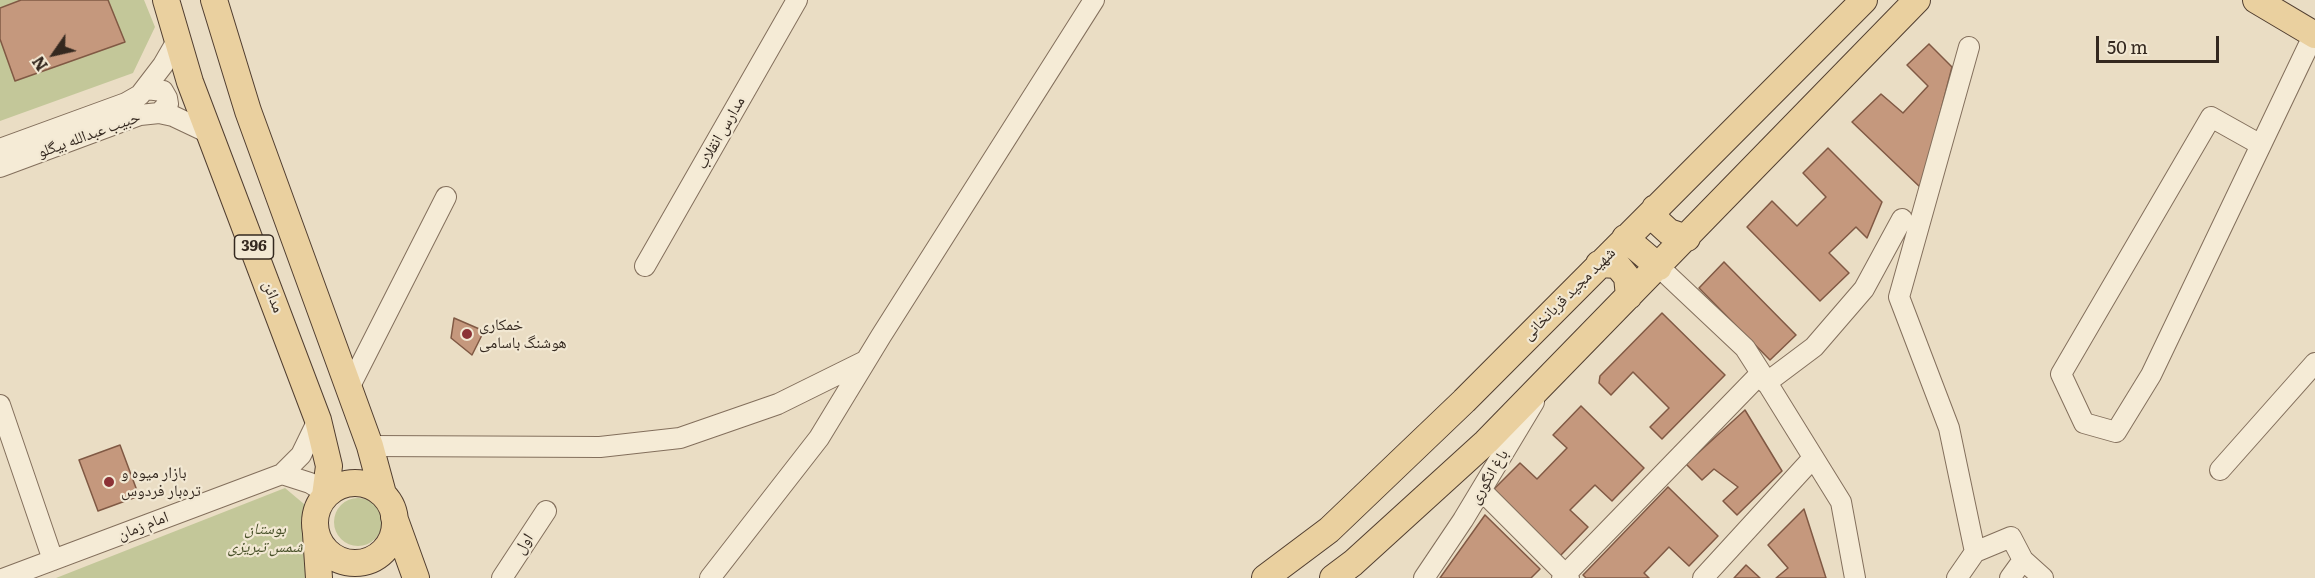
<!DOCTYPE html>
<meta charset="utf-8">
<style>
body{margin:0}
#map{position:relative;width:2315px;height:578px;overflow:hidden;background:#eaddc4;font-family:Literata,serif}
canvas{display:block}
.north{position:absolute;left:24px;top:24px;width:60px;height:60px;-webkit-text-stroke:4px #f2e8d3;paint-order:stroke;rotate:236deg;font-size:16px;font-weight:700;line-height:24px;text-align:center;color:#34281f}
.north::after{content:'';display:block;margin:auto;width:21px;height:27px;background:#34281f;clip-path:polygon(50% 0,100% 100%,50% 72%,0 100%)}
.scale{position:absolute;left:2096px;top:36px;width:123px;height:27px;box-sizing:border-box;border:3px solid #34281f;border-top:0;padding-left:8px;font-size:18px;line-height:21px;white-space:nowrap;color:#34281f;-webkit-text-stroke:4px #f2e8d3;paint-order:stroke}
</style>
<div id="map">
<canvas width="2315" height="578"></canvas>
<div class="north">N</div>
<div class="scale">50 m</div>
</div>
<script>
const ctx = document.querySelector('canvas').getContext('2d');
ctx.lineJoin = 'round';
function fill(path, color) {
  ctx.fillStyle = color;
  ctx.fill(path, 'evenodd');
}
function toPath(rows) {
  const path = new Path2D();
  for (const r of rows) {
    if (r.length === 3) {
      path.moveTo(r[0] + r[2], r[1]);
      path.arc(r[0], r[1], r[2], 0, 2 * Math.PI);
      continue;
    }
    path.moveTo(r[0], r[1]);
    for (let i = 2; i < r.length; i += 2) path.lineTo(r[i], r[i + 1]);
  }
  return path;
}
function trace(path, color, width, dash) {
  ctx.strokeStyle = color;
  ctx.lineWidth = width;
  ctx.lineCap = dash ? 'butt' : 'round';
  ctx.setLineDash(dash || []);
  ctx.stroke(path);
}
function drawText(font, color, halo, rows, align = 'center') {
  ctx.font = font + ' Literata,"Noto Naskh Arabic",serif';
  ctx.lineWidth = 4.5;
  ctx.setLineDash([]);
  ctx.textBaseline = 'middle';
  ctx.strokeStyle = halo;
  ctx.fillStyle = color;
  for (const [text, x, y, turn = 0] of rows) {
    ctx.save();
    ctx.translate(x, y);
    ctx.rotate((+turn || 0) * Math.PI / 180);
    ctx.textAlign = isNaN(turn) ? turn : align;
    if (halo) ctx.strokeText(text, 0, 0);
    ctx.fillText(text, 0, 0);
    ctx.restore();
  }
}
fill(toPath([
 [0,0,144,0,155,27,133,73,0,121],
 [285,488,304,504,307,578,56,578],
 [358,522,24]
]), '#c3c799');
const building = toPath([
 [21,0,108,0,125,42,15,81,0,39,0,8,21,0],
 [1929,44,1952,67,1921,188,1852,122,1881,94,1903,113,1928,86,1907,65,1929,44],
 [1828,148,1882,202,1867,238,1856,227,1829,253,1849,273,1820,301,1747,227,1772,201,1797,226,1826,197,1803,173,1828,148],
 [1724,262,1796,335,1770,360,1699,288,1724,262],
 [1662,313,1725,375,1662,439,1650,427,1669,408,1633,372,1611,395,1599,383,1600,376,1662,313],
 [454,318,484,331,472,355,451,338,454,318],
 [1581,406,1644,468,1612,501,1595,485,1570,510,1588,527,1560,556,1493,490,1520,463,1537,479,1567,448,1553,435,1581,406],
 [1745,410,1782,471,1737,515,1723,501,1738,487,1714,469,1702,480,1686,464,1745,410],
 [120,445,139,496,98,511,79,460,120,445],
 [1668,487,1718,536,1689,566,1669,547,1644,573,1649,578,1586,578,1583,575,1668,487],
 [1804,509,1826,578,1776,578,1788,568,1768,545,1804,509],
 [1485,515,1540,569,1531,578,1440,578,1485,515],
 [1746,565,1760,578,1734,578,1746,565]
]);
fill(building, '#c5987d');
trace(building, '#805944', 1.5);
const minor = toPath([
 [1969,47,1899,297,1949,428,1975,552],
 [146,89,163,91,167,98,168,104,159,113],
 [2261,145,2211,117,2061,374,2084,423,2116,432,2151,375,2314,34],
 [0,149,126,103,140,95,163,65,178,39],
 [0,167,140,115,159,113,173,116,211,134],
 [645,266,797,0],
 [1659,267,1745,348,1761,373,1841,502,1855,578],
 [1766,383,1814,347,1864,289,1902,219],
 [349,388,446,197],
 [0,405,53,560],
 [370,446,600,447,680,438,778,404,865,361],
 [2220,470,2315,363],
 [282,474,310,483,318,488,325,496],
 [1481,490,1569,578],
 [5,578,282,474,301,455,318,420],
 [502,578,546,511],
 [710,578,819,438,881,336,1094,0],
 [1424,578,1463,520,1534,402],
 [1562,578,1761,373],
 [1703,578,1813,458],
 [1957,578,1975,552,2011,537,2023,560,2043,578],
 [2010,578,2023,560]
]);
const major = toPath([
 [166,0,190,82,318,420,329,466,325,496],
 [214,0,248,111,370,446,383,494],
 [2256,0,2315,35],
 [1655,208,1657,221,1669,232,1687,238],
 [1625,238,1659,267],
 [1599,264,1617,265,1627,277,1629,296],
 [355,523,40],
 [394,517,416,578],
 [316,534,319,578],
 [1265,578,1329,530,1464,401,1864,0],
 [1333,578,1353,563,1486,442,1917,0]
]);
trace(minor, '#836f5c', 22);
trace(major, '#513e30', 28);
trace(minor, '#f5ebd6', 20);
trace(major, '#ead09f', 26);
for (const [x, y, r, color] of [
 [467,334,6,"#8c3236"],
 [109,482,6,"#8c3236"]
]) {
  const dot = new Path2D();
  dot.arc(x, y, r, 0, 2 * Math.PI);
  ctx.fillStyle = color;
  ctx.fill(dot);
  trace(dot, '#f2e8d3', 2);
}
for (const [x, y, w] of [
 [254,247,39]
]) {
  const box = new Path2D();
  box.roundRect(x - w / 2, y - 12, w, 24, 4.5);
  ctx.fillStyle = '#f2e8d3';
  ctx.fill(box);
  trace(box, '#34281f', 1.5);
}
drawText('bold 15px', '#34281f', null, [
 ["396",254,247]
]);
drawText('16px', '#34281f', '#f2e8d3', [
 ["مدارس انقلاب",721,133,-60],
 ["حبیب عبدالله بیگلو",89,135,-20],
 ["شهید مجید قربانخانی",1569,294,-45],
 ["مدائن",273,297,69],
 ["باغ انگوری",1489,477,-59],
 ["امام زمان",143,526,-21],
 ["اول",524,544,-57]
]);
drawText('16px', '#34281f', '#f2e8d3', [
 ["خمکاری",479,325],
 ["هوشنگ باسامی",479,343],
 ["بازار میوه و",121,473],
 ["تره‌بار فردوس",121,491]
], 'left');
drawText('italic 16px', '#464f27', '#f2e8d3', [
 ["بوستان",265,529],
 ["شمس تبریزی",265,547]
]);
</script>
